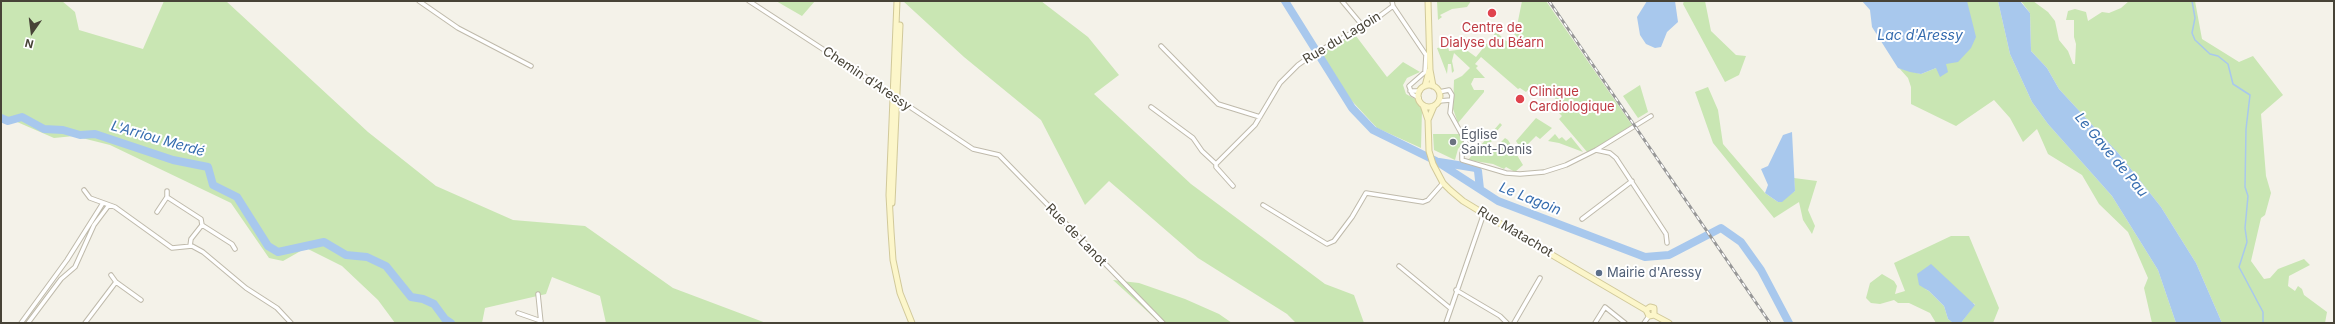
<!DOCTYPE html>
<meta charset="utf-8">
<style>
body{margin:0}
#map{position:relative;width:2335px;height:324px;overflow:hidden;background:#f4f2e9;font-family:Inter,sans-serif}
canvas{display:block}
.frame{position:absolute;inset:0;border:2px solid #474337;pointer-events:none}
.north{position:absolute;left:12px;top:12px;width:40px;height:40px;-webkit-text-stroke:3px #fff;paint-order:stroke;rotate:194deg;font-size:11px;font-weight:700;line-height:16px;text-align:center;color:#474337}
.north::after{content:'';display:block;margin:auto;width:14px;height:18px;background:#474337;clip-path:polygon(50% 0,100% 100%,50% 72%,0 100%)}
</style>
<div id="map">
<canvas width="2335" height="324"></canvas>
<div class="frame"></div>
<div class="north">N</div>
</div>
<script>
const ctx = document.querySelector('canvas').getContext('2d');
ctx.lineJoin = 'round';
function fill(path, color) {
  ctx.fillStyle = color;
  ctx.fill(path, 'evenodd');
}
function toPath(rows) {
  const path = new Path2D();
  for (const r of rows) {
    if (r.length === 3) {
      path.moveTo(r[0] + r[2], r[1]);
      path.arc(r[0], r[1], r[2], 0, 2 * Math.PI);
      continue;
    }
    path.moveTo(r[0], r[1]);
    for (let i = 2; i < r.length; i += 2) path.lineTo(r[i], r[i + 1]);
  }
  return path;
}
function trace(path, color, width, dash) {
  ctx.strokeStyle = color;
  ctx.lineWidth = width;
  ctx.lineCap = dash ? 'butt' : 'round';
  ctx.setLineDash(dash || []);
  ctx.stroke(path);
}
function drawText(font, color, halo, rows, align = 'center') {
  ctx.font = font + ' Inter,sans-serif';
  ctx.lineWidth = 4;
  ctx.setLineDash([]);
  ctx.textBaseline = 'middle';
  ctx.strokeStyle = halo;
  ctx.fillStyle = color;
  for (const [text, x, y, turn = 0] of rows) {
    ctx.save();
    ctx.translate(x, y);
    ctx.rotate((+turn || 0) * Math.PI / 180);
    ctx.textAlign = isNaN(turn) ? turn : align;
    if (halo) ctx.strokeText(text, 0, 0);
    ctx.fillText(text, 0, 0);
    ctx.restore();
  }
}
fill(toPath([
 [1,1,62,1,75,12,79,30,143,49,164,1,226,1,368,132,436,186,513,220,585,226,673,288,766,323,606,323,600,296,552,277,546,294,485,308,482,323,395,323,378,300,342,266,306,248,283,261,269,258,231,203,110,145,74,136,54,138,1,115],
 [776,1,815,1,802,16],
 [903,1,1041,1,1088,37,1119,75,1094,94,1191,184,1325,284,1354,295,1364,323,1296,323,1287,314,1198,258,1109,181,1085,205,1041,120,964,57],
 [1437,1,1471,1,1467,7,1452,9,1440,15,1442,17,1438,20],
 [1522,1,1546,1,1632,125,1588,153,1559,119,1562,116,1551,105,1556,99,1534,84,1526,92,1520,88,1518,89,1481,57,1475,64,1478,66,1476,68,1485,78,1474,78,1471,84,1474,90,1484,90,1484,92,1458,123,1453,109,1454,80,1462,76,1470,68,1454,53,1452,61,1454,71,1452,73,1451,64,1448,64,1447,74,1437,48,1448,46,1449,51,1465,49,1476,57,1496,32,1512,46,1519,39,1512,32,1517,26],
 [1684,1,1705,1,1711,31,1736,55,1746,56,1739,75,1725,82,1683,4],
 [1967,1,1998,1,2010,54,2032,102,2048,124,2112,196,2158,270,2176,323,2152,323,2144,288,2148,278,2128,232,2099,204,2082,175,2048,154,2037,129,2023,142,2010,118,1994,100,1956,126,1911,104,1911,87,1908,78,1899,68,1921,74,1946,64],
 [2021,1,2033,1,2048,12,2055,21,2059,40,2068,51,2073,64,2075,64,2076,44,2074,37,2074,20,2066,20,2068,11,2075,9,2086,12,2088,21,2102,12,2109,13,2121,8,2129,1,2195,1,2202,39,2239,62,2253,56,2283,95,2261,114,2266,176,2271,193,2265,215,2261,218,2251,261,2264,279,2270,278,2278,269,2304,259,2310,265,2289,276,2288,286,2295,291,2298,286,2302,289,2304,295,2327,312,2325,323,2222,323,2196,263,2161,207,2119,154,2059,89,2047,68,2031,51,2030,13],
 [1353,32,1387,77,1403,62,1420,72,1407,78,1403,85,1406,94,1415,99,1422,110,1421,148,1377,128,1351,100,1320,51],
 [1640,85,1648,112,1638,118,1623,96],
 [1708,87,1718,110,1723,144,1765,193,1778,202,1795,191,1794,178,1817,181,1808,210,1815,226,1812,234,1803,220,1799,202,1774,218,1713,143,1695,92],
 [1536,118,1552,128,1540,139,1536,136,1522,150,1516,141],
 [1500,123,1502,125,1497,131,1499,133,1484,150,1489,154,1505,138,1508,140,1523,165,1515,172,1506,167,1504,169,1493,164,1468,160],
 [1433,134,1459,134,1464,139,1463,143,1458,149,1455,160,1434,150],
 [1555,134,1559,139,1562,137,1566,141,1571,137,1583,152,1559,143,1548,141],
 [1951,236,1969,236,1999,308,1993,323,1961,323,1975,304,1925,289,1929,291,1944,306,1948,319,1953,323,1936,323,1930,313,1909,303,1898,303,1894,300,1880,304,1871,303,1866,298,1870,283,1882,274,1894,281,1897,286,1895,294,1905,291,1894,263],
 [1113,280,1139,283,1185,299,1219,314,1232,323,1160,323]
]), '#c9e6b3');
fill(toPath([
 [1647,1,1675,1,1678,22,1667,32,1661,47,1655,48,1646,44,1640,35,1637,17],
 [1862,1,1967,1,1976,37,1971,48,1958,62,1946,64,1948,72,1940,77,1936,68,1921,74,1910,72,1898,68,1872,27,1870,10],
 [1998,1,2020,1,2030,13,2031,51,2047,68,2059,89,2119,154,2161,207,2196,263,2222,323,2176,323,2158,270,2112,196,2048,124,2032,102,2010,54],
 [1792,132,1795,191,1782,202,1778,202,1765,193,1768,185,1761,169,1768,166,1783,135],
 [1931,264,1975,305,1961,323,1953,323,1948,319,1944,306,1929,291,1919,285,1917,274]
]), '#a8c8ed');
trace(toPath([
 [2192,1,2195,18,2192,33,2195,40,2210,54,2218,56,2228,64,2233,84,2250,95,2246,129,2245,187,2248,196,2245,228,2247,242,2239,267,2263,312,2263,323]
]), '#a8c8ed', 1.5);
trace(toPath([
 [1285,1,1352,108,1373,130,1436,161,1498,201,1645,257,1669,255,1721,228,1741,242,1761,270,1789,323],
 [1,118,8,121,22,117,44,129,63,130,80,135,95,134,173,160,208,167,213,185,237,197,268,246,278,252,324,242,346,255,367,257,386,266,411,297,423,299,434,304,445,319,451,323],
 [1439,162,1476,168,1478,171,1480,189]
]), '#a8c8ed', 8);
const street = toPath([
 [419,1,458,28,531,66],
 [749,1,881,87],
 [1342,1,1362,25],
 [1392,1,1393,6,1426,55,1425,72,1409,86,1412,94,1419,98],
 [1161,46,1218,104,1260,117],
 [1410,91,1420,91],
 [1439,92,1449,90,1452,95,1450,113,1466,142,1462,153,1462,160,1506,173,1520,174,1544,172,1566,165,1596,150,1651,116],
 [1439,101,1451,100],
 [910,107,973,149,999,155,1163,323],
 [1151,107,1193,138,1202,151,1216,164],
 [1596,150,1610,153,1616,158,1666,234,1667,243],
 [1233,186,1216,167,1216,164,1255,125,1280,83,1298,65,1312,55,1373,21,1393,6],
 [84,190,90,198,115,207,172,248,192,246,203,252,246,288,277,308,291,323],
 [167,191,167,197],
 [1263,205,1327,244,1334,241,1352,217,1366,193,1423,202,1428,200,1443,183],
 [157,212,167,197,201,219,202,225,232,244,235,249],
 [1582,219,1632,181],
 [190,246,191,239,202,225],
 [1399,266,1450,308],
 [111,275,116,282],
 [1456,290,1500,316,1507,323],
 [538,294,541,323],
 [518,313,541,321],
 [21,323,67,260,103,203],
 [28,323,61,279,75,267,94,225,109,205],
 [85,323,116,282,141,300],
 [1446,323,1484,213],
 [1514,323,1540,278],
 [1595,323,1605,307,1625,323],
 [1644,323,1649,316]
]);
const secondary = toPath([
 [897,1,889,195,891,231,893,260,900,293,912,323],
 [1428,1,1430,70,1433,86],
 [1429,96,11],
 [1425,86,1429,71],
 [1423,105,1428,120],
 [1434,106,1428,120,1429,151,1433,164,1443,183,1450,190,1463,201,1542,249,1646,310],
 [892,203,900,25],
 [1646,310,1650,307,1654,308,1654,315],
 [1646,310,1649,316,1654,315],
 [1654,315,1669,323]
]);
trace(street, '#bfbaab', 5.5);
trace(secondary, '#d1c99a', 7);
trace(street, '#fff', 3.5);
trace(secondary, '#fcf6ca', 5);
const rail = toPath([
 [1549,1,1770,323]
]);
trace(rail, '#979797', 3);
trace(rail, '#fff', 1.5, [4.5]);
const streetBridge = toPath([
 [881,87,910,107]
]);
trace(streetBridge, '#bfbaab', 5.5, []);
trace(streetBridge, '#fff', 3.5);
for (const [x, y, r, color] of [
 [1492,13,5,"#e0444e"],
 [1520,99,5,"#e0444e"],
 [1453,142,4,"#6b7280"],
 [1599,273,4,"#5c6f8a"]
]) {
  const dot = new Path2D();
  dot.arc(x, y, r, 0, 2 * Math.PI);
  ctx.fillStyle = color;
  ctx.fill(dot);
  trace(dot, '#fff', 1.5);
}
drawText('13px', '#be3a42', '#fff', [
 ["Centre de",1492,28],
 ["Dialyse du Béarn",1492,43],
 ["Clinique",1529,92,"left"],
 ["Cardiologique",1529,107,"left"]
]);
drawText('13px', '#474337', '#fff', [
 ["Rue du Lagoin",1342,38,-31],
 ["Chemin d'Aressy",867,79,34],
 ["Rue Matachot",1515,232,31],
 ["Rue de Lanot",1076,235,46]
]);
drawText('13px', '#5b616d', '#fff', [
 ["Église",1461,135],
 ["Saint-Denis",1461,150]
], 'left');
drawText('13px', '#4e5e75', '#fff', [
 ["Mairie d'Aressy",1607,273]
], 'left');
drawText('italic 14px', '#356caf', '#fff', [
 ["Lac d'Aressy",1920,36],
 ["L'Arriou Merdé",158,139,16],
 ["Le Gave de Pau",2111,155,50],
 ["Le Lagoin",1530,199,22]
]);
</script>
